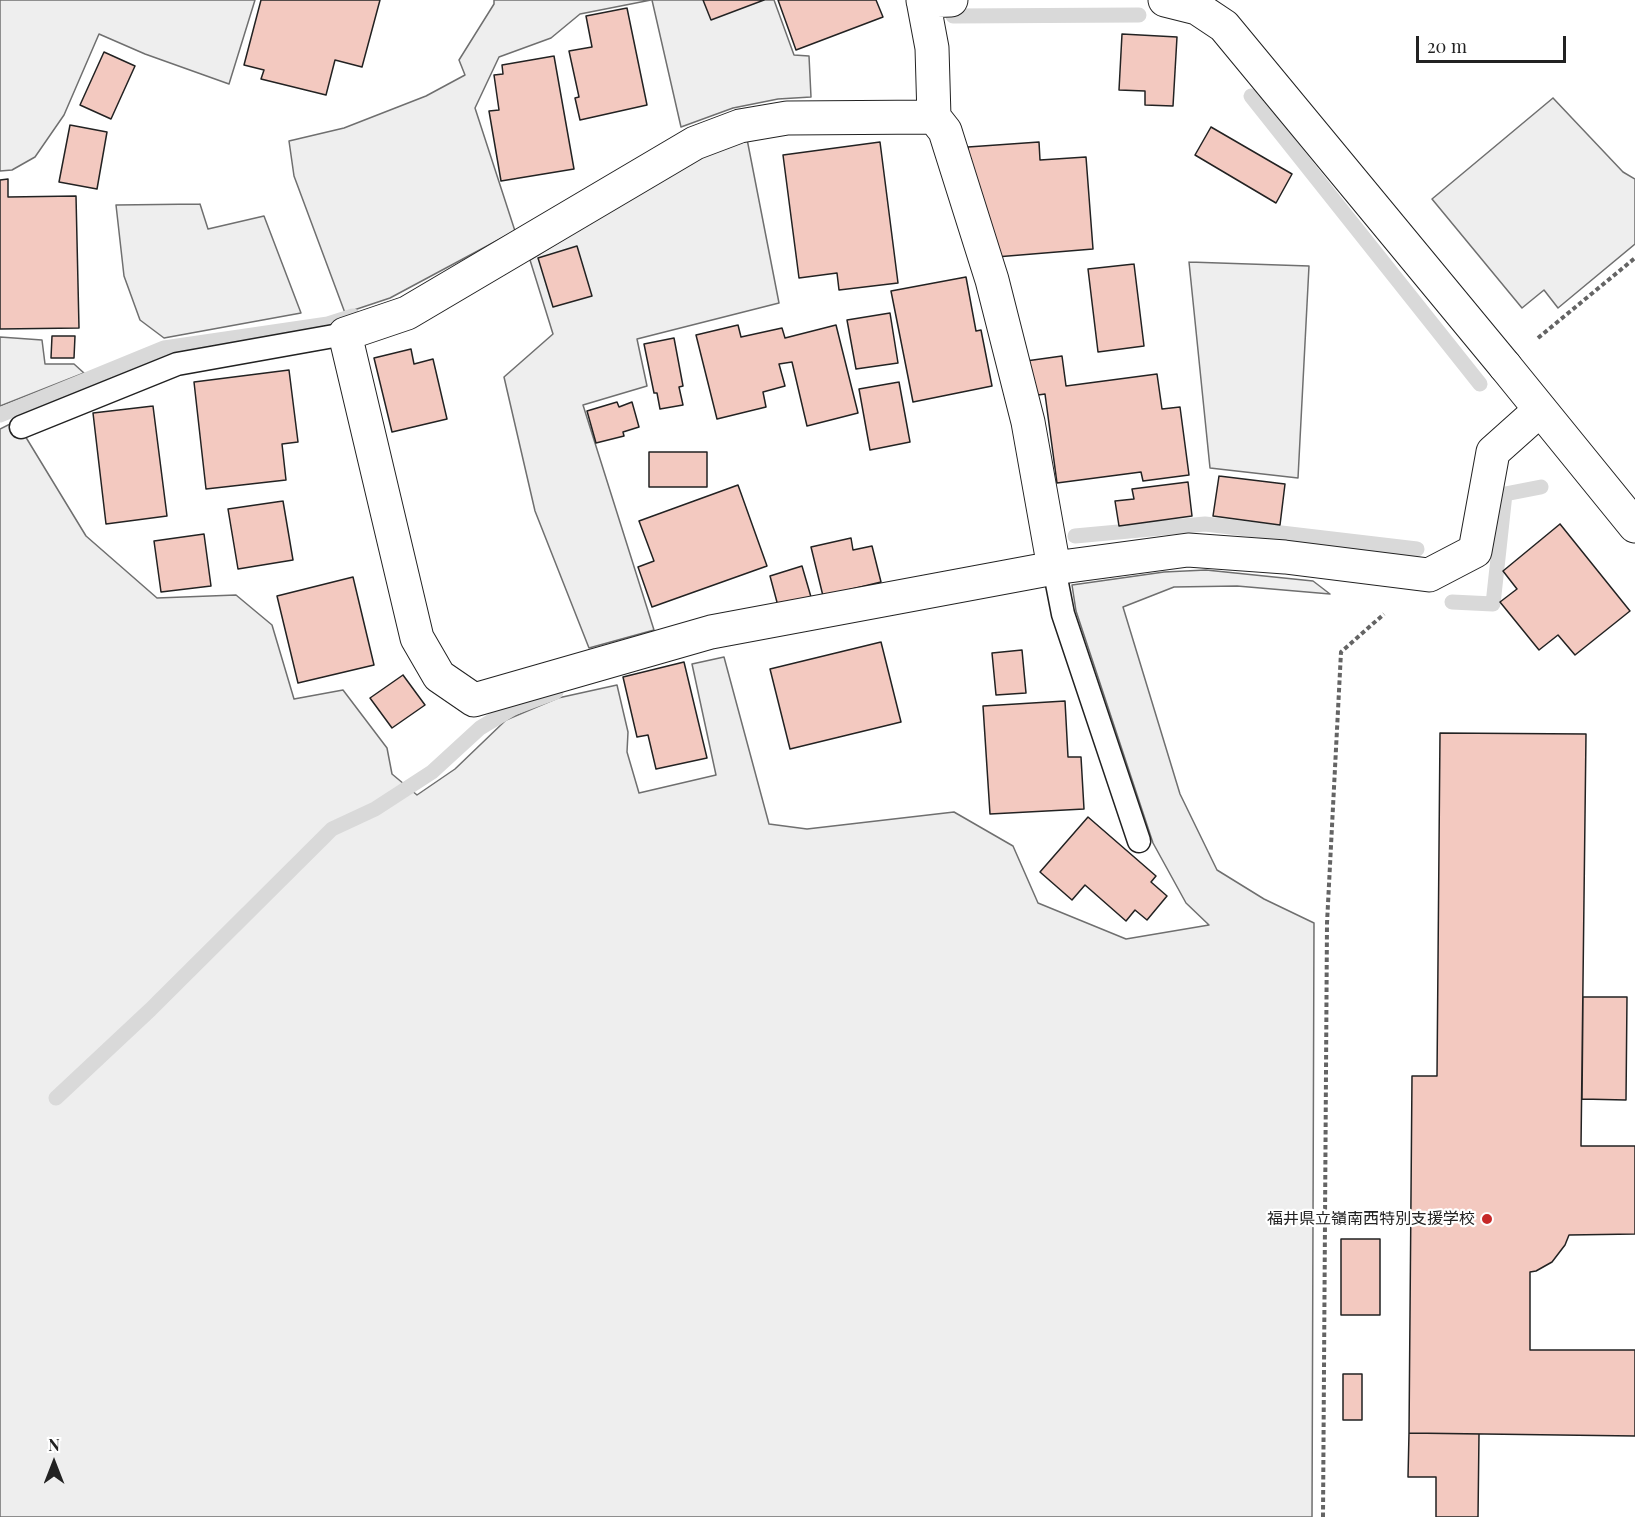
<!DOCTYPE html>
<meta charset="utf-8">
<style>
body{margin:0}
#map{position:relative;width:1635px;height:1517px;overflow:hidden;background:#fff;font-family:"Playfair Display",serif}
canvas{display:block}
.north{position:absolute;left:24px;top:1433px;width:60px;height:60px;-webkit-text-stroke:4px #fff;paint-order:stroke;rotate:0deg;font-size:16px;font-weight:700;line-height:24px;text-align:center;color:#222}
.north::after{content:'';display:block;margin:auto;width:21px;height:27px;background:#222;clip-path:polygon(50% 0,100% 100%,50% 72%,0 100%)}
.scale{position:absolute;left:1416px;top:36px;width:150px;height:27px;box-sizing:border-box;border:3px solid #222;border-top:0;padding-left:8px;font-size:18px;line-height:21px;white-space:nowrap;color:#222;-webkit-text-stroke:4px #fff;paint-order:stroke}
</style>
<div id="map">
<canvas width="1635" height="1517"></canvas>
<div class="north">N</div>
<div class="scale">20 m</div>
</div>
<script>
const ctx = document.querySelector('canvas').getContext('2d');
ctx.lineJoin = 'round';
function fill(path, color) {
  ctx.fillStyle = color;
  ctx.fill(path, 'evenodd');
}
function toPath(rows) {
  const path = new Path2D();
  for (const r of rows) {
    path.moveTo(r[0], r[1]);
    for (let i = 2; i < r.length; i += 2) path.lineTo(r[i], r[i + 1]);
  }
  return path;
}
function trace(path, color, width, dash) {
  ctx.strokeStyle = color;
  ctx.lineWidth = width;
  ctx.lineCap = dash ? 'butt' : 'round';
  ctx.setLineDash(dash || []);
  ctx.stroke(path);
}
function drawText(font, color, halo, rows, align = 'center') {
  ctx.font = font + ' "Playfair Display","Noto Sans JP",serif';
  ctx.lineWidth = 4.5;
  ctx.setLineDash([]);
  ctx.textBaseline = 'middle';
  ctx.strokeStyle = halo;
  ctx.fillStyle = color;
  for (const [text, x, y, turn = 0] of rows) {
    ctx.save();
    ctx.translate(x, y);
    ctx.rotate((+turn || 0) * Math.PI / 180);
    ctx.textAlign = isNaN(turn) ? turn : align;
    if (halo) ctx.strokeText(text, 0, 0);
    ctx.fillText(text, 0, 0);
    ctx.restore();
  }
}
const green = toPath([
 [0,0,255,0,229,84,145,54,99,34,64,115,35,157,12,170,0,171,0,0],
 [494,0,651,0,580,14,551,38,499,57,475,108,515,231,390,298,345,313,294,176,289,141,344,128,426,96,465,75,459,60,494,4,494,0],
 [652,0,774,0,794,55,809,56,811,97,778,99,733,108,681,127,652,0],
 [1553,98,1623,172,1635,179,1635,244,1558,308,1544,290,1522,308,1432,199,1553,98],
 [747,139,779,303,637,339,647,386,583,405,654,630,589,648,535,511,504,377,553,334,530,260,698,155,747,139],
 [200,204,208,229,264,216,301,313,164,338,140,320,124,276,116,205,200,204],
 [1189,262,1309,266,1298,478,1210,468,1189,262],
 [0,337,42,340,45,364,74,364,84,373,0,406,0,337],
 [16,421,86,536,157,598,236,595,272,625,294,699,343,690,387,748,392,774,417,795,455,769,506,720,558,698,617,685,628,732,627,752,639,793,716,775,692,664,724,657,769,824,807,829,954,812,1013,846,1038,903,1126,939,1209,925,1186,903,1153,843,1076,611,1072,585,1164,572,1206,570,1313,581,1330,594,1237,586,1174,587,1123,607,1180,794,1217,870,1264,899,1314,923,1312,1517,0,1517,0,429,16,421]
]);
fill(green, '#eee');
trace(green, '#6f6f6f', 1.5);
trace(toPath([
 [953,16,1139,15],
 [1251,96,1480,384],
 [0,415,164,348,328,324,353,316],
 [1075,536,1205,524,1417,549],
 [1452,602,1493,604,1505,494,1541,487],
 [56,1098,150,1010,332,829,375,809,432,772,480,728,513,708,556,692]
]), '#d9d9d9', 15);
const building = toPath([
 [261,0,380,0,362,67,335,60,326,95,261,79,264,70,244,65,261,0],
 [703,0,764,0,711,20,703,0],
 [778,0,876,0,883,17,796,50,778,0],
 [627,8,647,105,580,120,575,98,579,97,569,51,592,47,586,16,627,8],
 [1122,34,1177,37,1173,106,1145,105,1145,91,1119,90,1122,34],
 [104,52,135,66,111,119,80,105,104,52],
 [554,56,574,169,501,181,489,111,499,110,494,75,503,74,502,65,554,56],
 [70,125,107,132,97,189,59,182,70,125],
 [1211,127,1292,174,1276,203,1195,155,1211,127],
 [880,142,898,283,839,290,837,273,799,278,783,155,880,142],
 [1039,142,1040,160,1086,157,1093,249,984,258,973,209,968,147,1039,142],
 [8,179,8,197,76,196,79,328,0,329,0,180,8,179],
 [577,246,592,296,553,307,538,258,577,246],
 [1134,264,1144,346,1098,352,1088,269,1134,264],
 [966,277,976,331,981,330,992,386,913,402,891,291,966,277],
 [890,313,898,363,856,369,847,320,890,313],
 [738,325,741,337,782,328,785,338,836,325,858,413,807,426,792,362,779,364,785,386,763,392,766,407,717,419,696,335,738,325],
 [52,336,75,336,74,358,51,358,52,336],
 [674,338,683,386,679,387,683,405,660,409,657,393,654,393,644,344,674,338],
 [411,349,414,364,433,359,447,419,392,432,374,358,411,349],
 [1062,356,1066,386,1157,374,1162,409,1180,407,1189,475,1143,481,1141,472,1057,483,1045,394,1031,396,1026,361,1062,356],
 [289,370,298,442,282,444,286,480,206,489,194,382,289,370],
 [899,382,910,442,870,450,859,389,899,382],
 [617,402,619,407,632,402,639,427,623,432,624,436,596,443,587,411,617,402],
 [153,406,167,516,106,524,93,413,153,406],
 [649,452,707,452,707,487,649,487,649,452],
 [1219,476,1285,484,1280,525,1213,516,1219,476],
 [1188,482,1192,516,1119,526,1115,501,1134,499,1132,489,1188,482],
 [738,485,767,566,652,607,638,567,654,561,639,521,738,485],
 [283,501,293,560,238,569,228,509,283,501],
 [1560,524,1630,611,1575,655,1558,635,1539,650,1500,602,1517,589,1503,571,1560,524],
 [204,534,211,586,161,592,154,541,204,534],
 [851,538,853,550,872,546,881,582,823,596,811,547,851,538],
 [802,566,811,597,778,606,770,576,802,566],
 [353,577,374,665,298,683,277,596,353,577],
 [881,642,901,722,790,749,770,669,881,642],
 [1022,650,1026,693,996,695,992,653,1022,650],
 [684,662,707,758,656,769,648,735,637,737,623,677,684,662],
 [403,675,425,705,392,728,370,698,403,675],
 [1065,701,1068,757,1081,757,1084,809,990,814,983,706,1065,701],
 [1440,733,1586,734,1581,1146,1635,1146,1635,1234,1569,1235,1565,1245,1552,1262,1536,1271,1530,1272,1530,1350,1635,1350,1635,1436,1409,1433,1412,1076,1437,1076,1440,733],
 [1088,817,1156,876,1151,882,1167,896,1147,920,1135,910,1126,921,1085,885,1072,900,1040,872,1088,817],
 [1583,997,1627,997,1626,1100,1582,1099,1583,997],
 [1341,1239,1380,1239,1380,1315,1341,1315,1341,1239],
 [1343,1374,1362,1374,1362,1420,1343,1420,1343,1374],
 [1409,1433,1479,1434,1478,1517,1436,1517,1436,1477,1408,1477,1409,1433]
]);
fill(building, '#f3c9c0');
trace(building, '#222', 1.5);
const lane = toPath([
 [21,427,177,364,345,334],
 [1054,568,1063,614,1139,841]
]);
const street = toPath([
 [923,0,932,48,934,117,945,131,992,280,1028,422,1054,568],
 [1165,0,1197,8,1224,26,1505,366],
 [923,1,951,0],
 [934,117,787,118,740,126,695,143,407,313,345,334,417,638,439,676,474,700,711,632,1054,568,1188,550,1285,557,1429,575,1475,551,1493,452,1540,410]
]);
const secondary = toPath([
 [1505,366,1635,526]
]);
trace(lane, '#222', 25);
trace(street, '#222', 35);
trace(secondary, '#222', 35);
trace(toPath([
 [1538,338,1635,258],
 [1323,1517,1327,923,1341,652,1384,614]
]), '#646464', 4, [4.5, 3]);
trace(lane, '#fff', 22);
trace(street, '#fff', 33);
trace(secondary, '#fff', 33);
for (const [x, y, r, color] of [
 [1487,1219,6,"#c62828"]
]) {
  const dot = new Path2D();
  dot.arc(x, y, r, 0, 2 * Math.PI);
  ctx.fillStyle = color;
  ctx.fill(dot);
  trace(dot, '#fff', 2);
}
drawText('16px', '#222', '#fff', [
 ["福井県立嶺南西特別支援学校",1475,1219]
], 'right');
</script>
